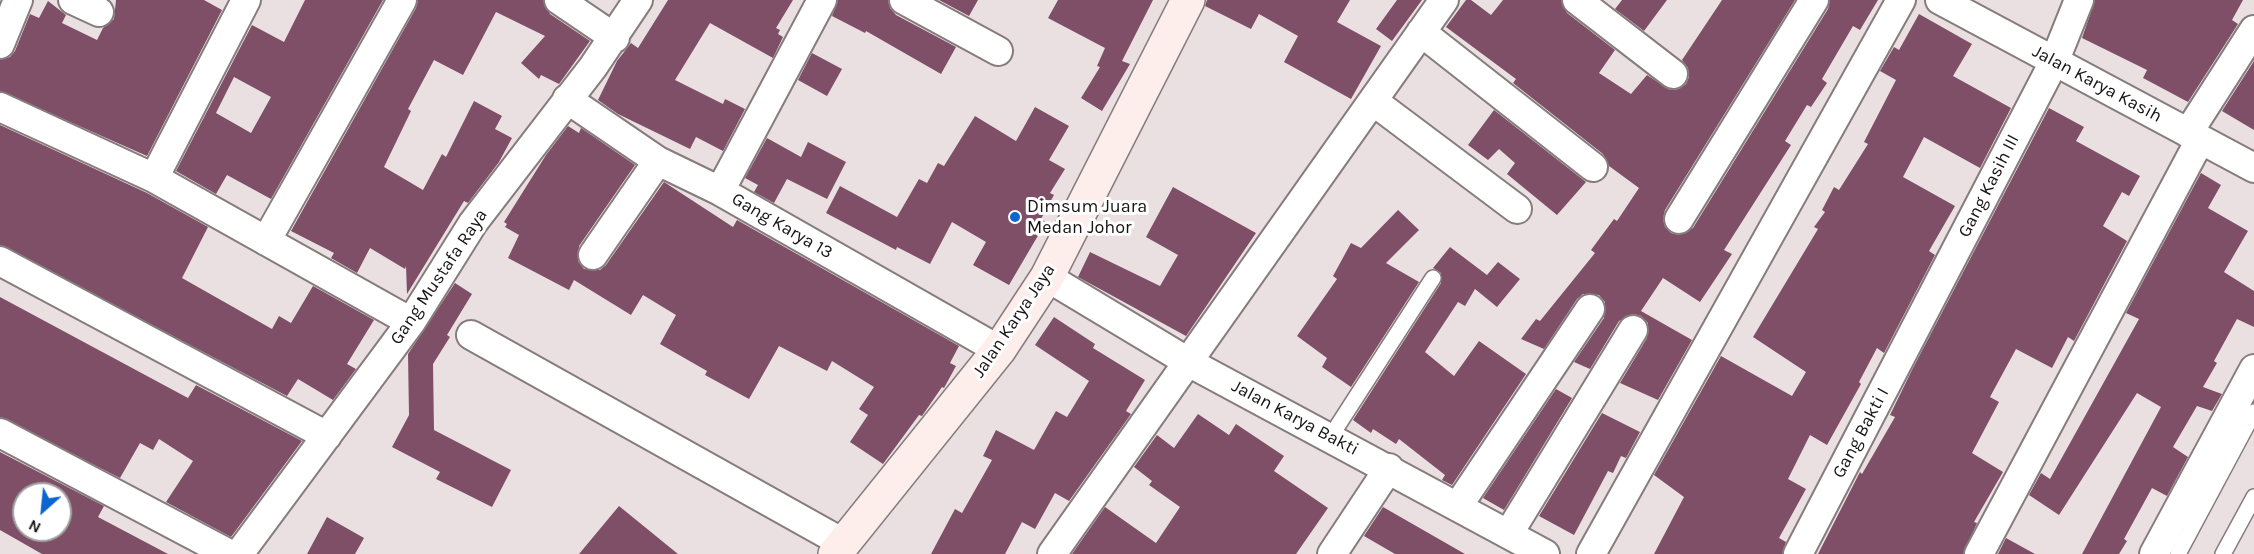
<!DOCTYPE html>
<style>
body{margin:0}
#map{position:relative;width:2254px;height:554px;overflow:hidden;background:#ebe0e1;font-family:Karla,sans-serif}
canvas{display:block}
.north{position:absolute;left:12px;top:482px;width:60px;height:60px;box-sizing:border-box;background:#fff;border:2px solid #a2a1a1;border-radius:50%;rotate:207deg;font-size:16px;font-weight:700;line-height:24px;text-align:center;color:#171414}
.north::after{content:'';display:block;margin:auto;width:21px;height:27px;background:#0d66d0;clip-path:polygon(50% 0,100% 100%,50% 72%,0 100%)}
</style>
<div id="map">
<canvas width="2254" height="554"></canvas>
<div class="north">N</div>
</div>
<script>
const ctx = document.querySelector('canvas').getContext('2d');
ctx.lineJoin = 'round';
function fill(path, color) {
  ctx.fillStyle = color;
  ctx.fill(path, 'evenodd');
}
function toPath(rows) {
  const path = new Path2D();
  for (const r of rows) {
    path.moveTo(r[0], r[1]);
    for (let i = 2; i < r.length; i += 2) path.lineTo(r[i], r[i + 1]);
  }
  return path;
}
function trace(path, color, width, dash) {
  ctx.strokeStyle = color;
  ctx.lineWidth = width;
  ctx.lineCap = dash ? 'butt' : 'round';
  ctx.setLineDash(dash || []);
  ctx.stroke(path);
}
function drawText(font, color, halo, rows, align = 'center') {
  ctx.font = font + ' Karla,sans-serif';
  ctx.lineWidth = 6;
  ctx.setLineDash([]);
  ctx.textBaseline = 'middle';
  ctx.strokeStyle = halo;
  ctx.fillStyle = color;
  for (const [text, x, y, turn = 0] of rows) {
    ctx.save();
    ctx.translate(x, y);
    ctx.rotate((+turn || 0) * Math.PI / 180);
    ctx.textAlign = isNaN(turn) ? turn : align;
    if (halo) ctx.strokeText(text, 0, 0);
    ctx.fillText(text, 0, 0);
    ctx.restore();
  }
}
fill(toPath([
 [116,0,204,0,222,10,147,156,0,91,0,60,10,57,15,51,30,14,39,18,48,1,66,15,62,23,97,40,103,28,114,19],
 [305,0,383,0,271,199,227,175,216,194,176,171,252,25,284,42],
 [234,77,271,97,251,133,216,113],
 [418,0,543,0,550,14,590,41,559,84,541,75,539,79,521,63,545,36,496,12,463,75,434,60,408,109,411,111,384,167,423,190,442,154,446,157,474,101,502,116,495,129,512,138,499,162,468,203,464,201,407,294,406,266,405,269,370,248,357,273,331,258,334,253,291,231,416,8],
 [668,0,793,0,776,28,780,30,778,34,783,37,773,58,710,23,675,80,723,104,725,99,745,109,723,151,696,137,690,149,618,114,598,100,617,61,631,43,638,48],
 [838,0,888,0,890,8,896,15,956,47,941,74,866,31,865,33,832,16],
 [939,0,978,0,969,16],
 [1058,0,1153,0,1122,61,1130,64,1102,111,1081,98,1100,67,1097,66,1105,48,1048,18],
 [1207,0,1350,0,1337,22,1381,46,1351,99,1284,62,1298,36,1259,14,1251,29,1205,6],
 [1397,0,1422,0,1392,41,1376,29],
 [1466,0,1471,0,1491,15,1503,0,1561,0,1567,13,1615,50,1599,73,1631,94,1647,75,1670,90,1679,89,1686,84,1689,77,1688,68,1682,60,1722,0,1795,0,1665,210,1663,219,1665,227,1671,233,1679,235,1693,228,1828,9,1830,0,1878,0,1860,30,1853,26,1822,79,1827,83,1811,107,1807,105,1785,141,1791,145,1724,250,1732,254,1700,302,1663,278,1641,311,1692,340,1658,400,1620,383,1647,338,1648,323,1641,316,1633,314,1619,321,1590,369,1574,362,1604,318,1605,302,1599,295,1583,294,1577,299,1544,349,1521,339,1536,319,1540,321,1595,253,1591,250,1614,219,1617,221,1639,188,1609,166,1603,154,1513,83,1516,79,1446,27],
 [1622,0,1667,0,1644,31,1615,9],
 [2095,0,2243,0,2232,20,2238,24,2188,102,2143,78,2147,70,2082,38],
 [1919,14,1972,44,1953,76,2011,108,1980,168,1924,137,1903,177,1955,206,1929,251,1935,255,1884,353,1877,348,1859,382,1861,384,1827,445,1810,435,1788,479,1806,489,1779,538,1786,542,1782,554,1654,554,1684,497,1654,475,1721,356,1792,396,1806,372,1753,337,1818,229,1814,227,1825,212,1822,210,1834,187,1839,190,1868,144,1864,142,1896,80,1880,71,1894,47,1899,50],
 [812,53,842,69,827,96,798,80],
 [2254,61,2254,130,2222,111],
 [1035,107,1069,126,1049,160,1065,169,1050,193,1054,195,1041,219,1046,222,1009,285,973,265,986,242,952,222,930,264,897,247,896,250,826,213,840,186,897,217,919,179,927,183,938,163,944,166,975,116,1016,141],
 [2049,108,2084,127,2076,141,2140,176,2129,196,2122,192,2103,226,2127,241,2074,341,2068,337,2052,368,2016,349,1990,397,1999,402,1972,453,2003,472,1974,522,1977,523,1963,554,1818,554,1860,472,1862,474,1895,417,1890,415,1913,368],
 [1494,110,1586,182,1557,215,1507,174,1515,163,1499,149,1488,160,1468,145],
 [0,125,147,193,208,227,182,278,272,329,279,316,291,323,313,286,374,320,347,364,356,369,333,400,298,379,287,396,0,245],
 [568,126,579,133,581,128,635,165,579,246,578,261,584,269,600,270,606,265,664,182,733,227,737,220,959,346,950,363,956,366,944,388,942,387,922,416,919,415,883,464,850,442,868,415,859,409,874,387,832,361,827,371,779,346,749,399,705,375,707,371,660,344,676,315,643,295,631,315,574,280,569,290,508,258,519,235,505,227,507,224,504,222,546,155],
 [767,138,801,157,808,142,846,162,827,199,787,179,774,203,754,192,758,185,745,178],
 [2201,173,2221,185,2208,208,2248,231,2224,272,2254,291,2254,327,2237,319,2214,361,2217,363,2203,387,2222,394,2212,411,2197,406,2173,447,2188,457,2167,496,2152,488,2124,539,2127,541,2119,554,2082,554,2161,407,2137,393,2059,515,2029,495,2041,473,2050,479,2139,319,2126,313],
 [1173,187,1256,233,1186,336,1078,277,1090,252,1160,286,1178,255,1146,237],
 [1398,210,1419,230,1386,263,1419,282,1351,387,1322,367,1327,358,1297,336,1337,279,1333,276,1351,243,1361,248],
 [1450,247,1487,275,1498,262,1520,279,1497,307,1475,289,1465,306,1458,302,1425,352,1454,376,1479,341,1526,374,1452,485,1442,480,1445,475,1399,439,1396,444,1373,429,1371,433,1353,420,1441,283,1441,273,1433,268],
 [455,283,472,294,447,335,450,337,433,364,434,430,511,470,492,507,436,479,440,472,392,447,409,415,408,354],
 [0,297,188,398,196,385,302,441,231,537,166,502,193,461,159,439,153,450,140,443,120,478,0,417],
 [1054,317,1095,344,1093,348,1145,380,1126,411,1131,414,1069,501,1055,493,1035,529,1022,522,1005,554,931,554,955,509,962,513,992,460,983,456,996,430,1034,450,1056,411,1067,417,1089,381,1035,345],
 [1556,389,1572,398,1504,510,1483,498],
 [1602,413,1640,432,1626,458,1621,456,1613,473,1608,471,1574,535,1539,516],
 [1198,414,1229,435,1236,424,1284,456,1274,471,1328,508,1296,554,1072,554,1105,507,1156,543,1180,507,1149,485,1152,481,1134,467,1157,435,1174,448],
 [0,452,104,506,98,517,168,554,42,554,0,530],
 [24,494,60,494,60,530,24,530],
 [619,506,678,554,579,554],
 [1383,507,1465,554,1395,554,1364,536],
 [327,517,364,538,355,554,307,554],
 [2006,538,2035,554,1998,554]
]), '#7f4f67');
const lane = toPath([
 [1331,436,1433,278],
 [2178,554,2254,412],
 [2223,554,2254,497]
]);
const street = toPath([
 [73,0,99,12],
 [559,0,615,38],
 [904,0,998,51],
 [1577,0,1673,74],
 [1940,0,2254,168],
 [1421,32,1593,167],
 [0,44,18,0],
 [567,99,658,161,720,191,999,350],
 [1373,101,1517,209],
 [0,107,154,178,411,322],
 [2188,133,2254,30],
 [154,178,246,0],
 [720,191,822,0],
 [1679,219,1814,0],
 [266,241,402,0],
 [593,255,658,161],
 [0,261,327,436],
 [1047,277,1190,363,1545,554],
 [471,335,843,543],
 [0,433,229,554],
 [1458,506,1590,309],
 [1509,533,1633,330],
 [239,554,411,322,473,223,593,67,638,0],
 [1052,554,1444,0],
 [1332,554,1389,468],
 [1591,554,1901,0],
 [1798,554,2055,60,2079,0],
 [1979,554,2200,140],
 [2154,554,2254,369]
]);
const secondary = toPath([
 [835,554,999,350,1047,277,1188,0]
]);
trace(lane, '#867c7d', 18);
trace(street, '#867c7d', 32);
trace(secondary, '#867c7d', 36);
trace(lane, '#fff', 15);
trace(street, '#fff', 28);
trace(secondary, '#fdeeeb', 33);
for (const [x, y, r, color] of [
 [1015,217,6,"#0d66d0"]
]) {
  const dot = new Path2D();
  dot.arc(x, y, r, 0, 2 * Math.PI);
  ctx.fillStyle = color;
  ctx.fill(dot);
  trace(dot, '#fff', 2);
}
drawText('18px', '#171414', '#fff', [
 ["Jalan Karya Kasih",2097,84,28],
 ["Gang Kasih III",1989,186,-63],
 ["Gang Karya 13",782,226,30],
 ["Gang Mustafa Raya",439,277,-56],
 ["Jalan Karya Jaya",1014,321,-56],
 ["Jalan Karya Bakti",1295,418,28],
 ["Gang Bakti I",1861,433,-62]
]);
drawText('18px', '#171414', '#fff', [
 ["Dimsum Juara",1027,207],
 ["Medan Johor",1027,228]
], 'left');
</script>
